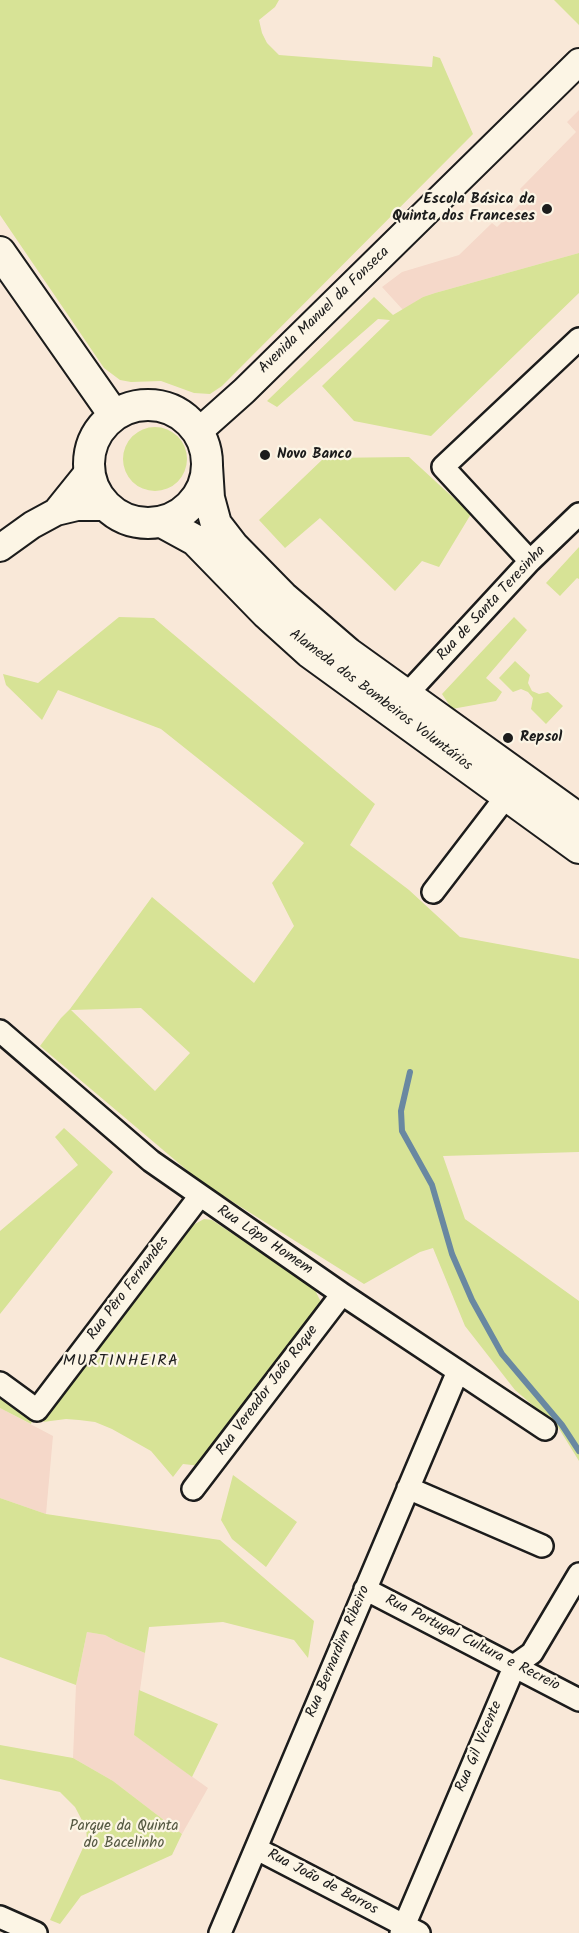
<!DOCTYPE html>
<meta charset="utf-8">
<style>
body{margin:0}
canvas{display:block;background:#f9e8d8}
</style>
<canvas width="579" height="1933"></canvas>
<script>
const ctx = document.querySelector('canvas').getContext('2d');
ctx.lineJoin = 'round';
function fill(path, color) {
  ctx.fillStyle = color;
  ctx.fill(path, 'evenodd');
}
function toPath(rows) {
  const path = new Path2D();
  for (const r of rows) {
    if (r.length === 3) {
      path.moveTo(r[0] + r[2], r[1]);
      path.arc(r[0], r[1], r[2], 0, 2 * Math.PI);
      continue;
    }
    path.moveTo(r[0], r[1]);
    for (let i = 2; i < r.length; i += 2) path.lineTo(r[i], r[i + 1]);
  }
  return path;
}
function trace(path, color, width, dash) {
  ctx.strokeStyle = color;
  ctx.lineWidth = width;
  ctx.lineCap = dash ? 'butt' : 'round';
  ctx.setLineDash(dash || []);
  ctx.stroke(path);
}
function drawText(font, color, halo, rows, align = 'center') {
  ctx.font = font + ' Kalam,sans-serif';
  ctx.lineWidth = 4.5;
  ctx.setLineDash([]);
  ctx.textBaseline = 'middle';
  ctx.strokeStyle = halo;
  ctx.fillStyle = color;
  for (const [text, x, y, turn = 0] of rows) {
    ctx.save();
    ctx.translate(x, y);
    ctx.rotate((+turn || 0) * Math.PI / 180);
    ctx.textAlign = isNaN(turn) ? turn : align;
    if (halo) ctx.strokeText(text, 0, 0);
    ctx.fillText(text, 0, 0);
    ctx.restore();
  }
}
fill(toPath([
 [579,110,579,253,435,293,423,297,403,310,382,287,402,272,459,255,492,223,497,227,527,197,520,189,576,132,567,122],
 [0,1408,53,1436,46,1514,0,1498],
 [87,1632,105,1635,116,1641,145,1653,134,1735,208,1788,182,1834,113,1781,73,1758,76,1685]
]), '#f5d8c9');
fill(toPath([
 [0,0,279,0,275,7,259,20,262,33,267,43,279,55,432,67,433,56,440,58,473,134,222,386,210,394,194,393,161,381,131,382,120,380,104,368,0,215],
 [554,0,579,0,579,25],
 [579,253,579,293,431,436,354,421,322,386,390,320,378,319,277,407,267,401,374,297,393,315,423,297,435,293],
 [155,459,32],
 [409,457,471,514,439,567,422,561,395,591,320,518,285,548,259,520,324,458],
 [579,547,579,579,577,578,560,596,546,583],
 [119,617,154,618,375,804,350,845,409,890,460,937,579,959,579,1152,443,1156,465,1219,579,1301,579,1461,558,1427,515,1390,465,1326,433,1248,420,1252,364,1284,201,1182,40,1046,61,1018,70,1009,152,897,254,983,294,926,272,883,304,843,161,729,58,690,42,720,6,685,3,674,38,683],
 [141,1008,190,1053,155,1091,71,1010],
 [514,617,527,630,486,678,502,692,496,701,452,709,442,694],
 [515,661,530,675,528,683,532,691,539,694,548,692,563,706,546,724,531,709,533,698,528,692,521,689,513,692,499,678],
 [64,1128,113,1172,0,1314,0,1231,78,1165,55,1137],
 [204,1219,212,1220,314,1288,321,1302,320,1307,201,1466,183,1464,173,1477,151,1451,112,1429,95,1422,79,1420,66,1419,43,1422,193,1225],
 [0,1397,33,1419,31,1424,0,1408],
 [233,1475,297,1522,266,1567,232,1539,221,1520],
 [0,1498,46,1514,220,1540,314,1621,308,1658,294,1640,223,1622,149,1627,145,1653,116,1641,105,1635,87,1632,76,1685,0,1657],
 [139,1690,218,1724,192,1777,134,1735],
 [0,1745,73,1758,113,1781,182,1834,172,1855,81,1896,60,1924,50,1920,87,1839,86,1828,75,1807,60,1792,0,1779]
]), '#d7e396');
trace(toPath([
 [410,1072,401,1111,402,1131,432,1185,452,1254,472,1300,502,1354,562,1425,579,1451]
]), '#6988a1', 6);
const minor = toPath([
 [530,561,443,467,579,339],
 [397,705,530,561,579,514],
 [433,892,515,785],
 [0,1031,151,1161,342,1294,545,1429],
 [0,1383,37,1410,199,1197],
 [408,1488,542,1546],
 [193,1489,342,1294],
 [365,1589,579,1700],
 [257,1849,419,1933],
 [0,1917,36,1933],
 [220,1933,458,1371],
 [401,1933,515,1665,532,1653,579,1574]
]);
const tertiary = toPath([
 [198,432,244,391,579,62],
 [56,512,89,471],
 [0,548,32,525,56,512,77,507,107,507]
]);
const secondary = toPath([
 [0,252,114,415],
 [148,464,59],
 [207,466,209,498,216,524,233,546,283,597,348,653,579,819],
 [162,522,195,540,267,614,309,652,579,848]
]);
trace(minor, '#1c1c1c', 26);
trace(tertiary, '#1c1c1c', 30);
trace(secondary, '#1c1c1c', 34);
trace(minor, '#fcf5e5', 21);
trace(tertiary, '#fcf5e5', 26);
trace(secondary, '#fcf5e5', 30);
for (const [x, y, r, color] of [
 [547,209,6,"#1c1c1c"],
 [265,455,6,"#1c1c1c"],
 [508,738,6,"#1c1c1c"]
]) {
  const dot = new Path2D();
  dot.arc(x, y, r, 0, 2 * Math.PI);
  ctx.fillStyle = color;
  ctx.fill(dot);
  trace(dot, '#fcf5e5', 2);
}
drawText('bold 15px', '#1c1c1c', '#fcf5e5', [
 ["Escola Básica da",535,200,"right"],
 ["Quinta dos Franceses",535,217,"right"],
 ["Novo Banco",277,455],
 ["Repsol",520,738]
], 'left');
drawText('15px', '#1c1c1c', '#fcf5e5', [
 ["Avenida Manuel da Fonseca",325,311,-44],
 ["Rua de Santa Teresinha",492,604,-47],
 ["Alameda dos Bombeiros Voluntários",380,701,37],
 ["Rua Lôpo Homem",264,1241,34],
 ["Rua Pêro Fernandes",129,1289,-53],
 ["Rua Vereador João Roque",268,1391,-53],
 ["Rua Portugal Cultura e Recreio",472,1644,27],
 ["Rua Bernardim Ribeiro",339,1652,-67],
 ["Rua Gil Vicente",480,1747,-67],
 ["Rua João de Barros",322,1883,28]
]);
drawText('15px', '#545841', '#fcf5e5', [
 ["Parque da Quinta",124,1827],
 ["do Bacelinho",124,1844]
]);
ctx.letterSpacing = '1.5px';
drawText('16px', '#1c1c1c', '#fcf5e5', [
 ["MURTINHEIRA",121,1362]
]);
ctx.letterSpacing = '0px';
</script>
